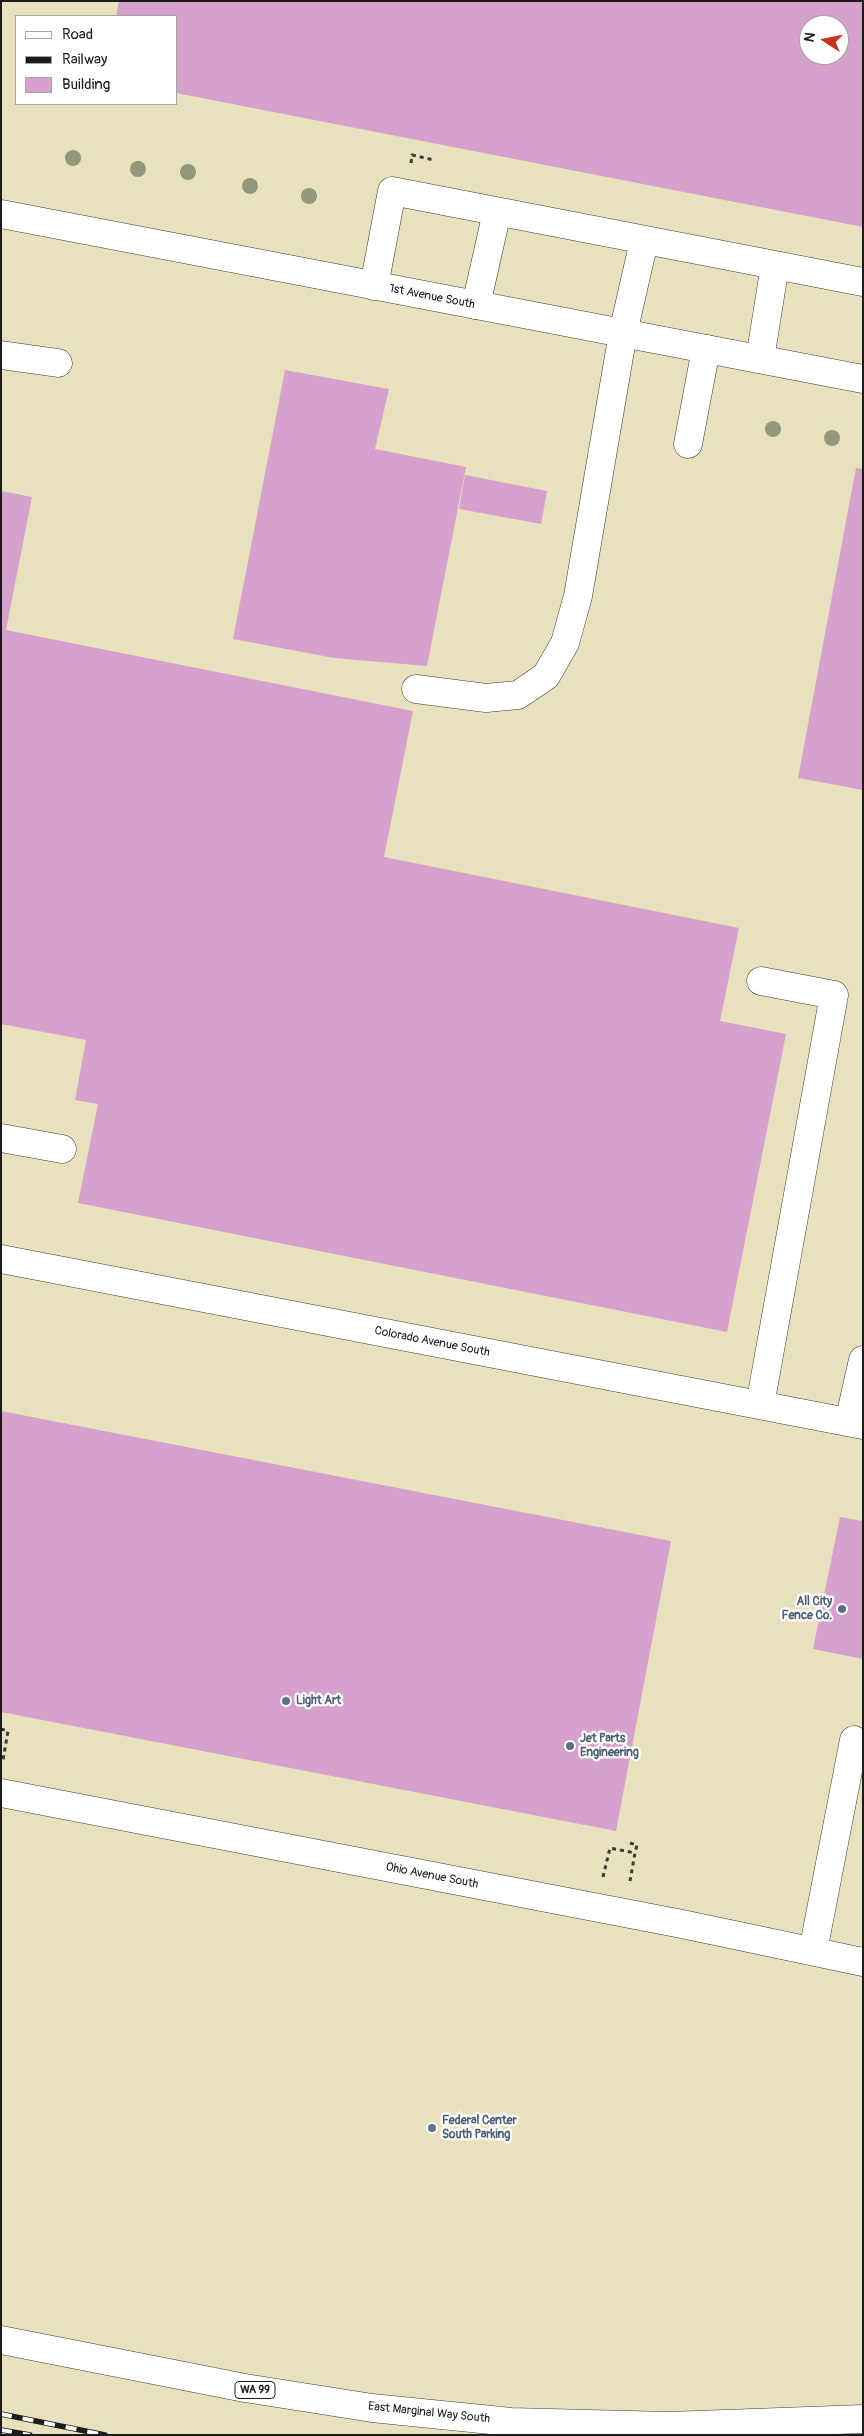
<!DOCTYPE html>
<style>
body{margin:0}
#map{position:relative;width:864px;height:2436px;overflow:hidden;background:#e7e1be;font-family:Pangolin,sans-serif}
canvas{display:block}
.frame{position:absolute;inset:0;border:2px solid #1c1c1c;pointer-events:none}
.legend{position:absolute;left:15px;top:15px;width:162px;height:90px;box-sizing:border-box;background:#fff;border:1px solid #a4a4a4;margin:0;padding:6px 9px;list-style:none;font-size:15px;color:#1c1c1c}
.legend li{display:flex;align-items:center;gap:10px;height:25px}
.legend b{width:25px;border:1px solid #a4a4a4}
.north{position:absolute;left:799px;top:15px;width:50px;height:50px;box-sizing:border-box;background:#fff;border:1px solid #a4a4a4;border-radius:50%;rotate:281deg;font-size:14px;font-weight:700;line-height:20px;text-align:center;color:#1c1c1c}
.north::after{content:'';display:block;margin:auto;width:18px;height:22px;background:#c8321e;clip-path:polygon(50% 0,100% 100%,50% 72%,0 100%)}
</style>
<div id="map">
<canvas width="864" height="2436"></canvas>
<div class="frame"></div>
<ul class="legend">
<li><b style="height:6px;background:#fff"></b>Road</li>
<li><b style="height:6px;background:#1c1c1c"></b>Railway</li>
<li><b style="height:14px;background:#d7a1cd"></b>Building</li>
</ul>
<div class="north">N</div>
</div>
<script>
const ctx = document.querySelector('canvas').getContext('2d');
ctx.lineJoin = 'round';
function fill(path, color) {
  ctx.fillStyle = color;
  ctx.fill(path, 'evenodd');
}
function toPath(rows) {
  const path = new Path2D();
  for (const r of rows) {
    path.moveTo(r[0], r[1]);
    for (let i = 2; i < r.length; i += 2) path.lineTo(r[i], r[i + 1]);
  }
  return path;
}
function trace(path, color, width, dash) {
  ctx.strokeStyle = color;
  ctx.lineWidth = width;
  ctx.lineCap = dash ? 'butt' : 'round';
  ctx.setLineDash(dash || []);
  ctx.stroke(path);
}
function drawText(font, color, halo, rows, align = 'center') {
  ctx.font = font + ' Pangolin,sans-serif';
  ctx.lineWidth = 4.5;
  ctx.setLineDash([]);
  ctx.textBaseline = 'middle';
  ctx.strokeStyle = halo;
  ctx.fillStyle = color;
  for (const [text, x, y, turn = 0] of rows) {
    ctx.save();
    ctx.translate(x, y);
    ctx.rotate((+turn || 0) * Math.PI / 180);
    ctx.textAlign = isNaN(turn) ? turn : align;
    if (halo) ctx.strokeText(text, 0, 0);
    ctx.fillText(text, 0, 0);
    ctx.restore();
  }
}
fill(toPath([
 [119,1,863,1,863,227,176,93,176,16,116,16],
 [809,25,839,25,839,55,809,55],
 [285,370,389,389,375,449,466,467,427,666,334,658,233,639],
 [856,468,863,469,863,790,798,778],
 [465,475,547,491,541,524,459,509],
 [1,491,32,497,6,630,413,711,384,857,739,928,720,1021,786,1034,727,1332,78,1203,98,1104,75,1100,86,1040,1,1024],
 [1,1411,671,1541,616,1831,1,1712],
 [840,1517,863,1521,863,1659,813,1649]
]), '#d7a1cd');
const minor = toPath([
 [374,286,392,191,863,282],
 [476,305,497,212],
 [1,355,58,363],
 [760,359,775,265],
 [688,444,706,349],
 [416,689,486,698,518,695,546,676,565,643,578,596,623,333,644,241],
 [1,1138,62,1149],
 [1,1259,863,1425],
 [760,1405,834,995,761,981],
 [849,1422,863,1360],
 [1,1793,682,1924,863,1962],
 [813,1951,854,1740]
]);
const major = toPath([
 [1,214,863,379]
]);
const highway = toPath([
 [1,2340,245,2388,372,2408,511,2422,669,2426,863,2419]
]);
trace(minor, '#3a3a34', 29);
trace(major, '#3a3a34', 29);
trace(highway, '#3a3a34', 29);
trace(toPath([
 [411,163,412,155,434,160],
 [1,1729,8,1731,3,1760],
 [630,1843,637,1845,635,1853],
 [603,1877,610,1848,635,1853,630,1881]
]), '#3a3a34', 3, [4, 4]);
trace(minor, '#fff', 28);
trace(major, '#fff', 28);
trace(highway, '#fff', 28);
const rail = toPath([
 [1,2414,105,2435],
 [1,2430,30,2435]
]);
trace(rail, '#1c1c1c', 5.5);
trace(rail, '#fff', 4, [11]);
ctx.fillStyle = '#91997a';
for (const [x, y] of [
 [73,158],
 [138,169],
 [188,172],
 [250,186],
 [309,196],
 [773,429],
 [832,438]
]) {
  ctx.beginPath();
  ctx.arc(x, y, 8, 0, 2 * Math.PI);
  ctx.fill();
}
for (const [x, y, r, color] of [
 [842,1609,5,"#5c6f8a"],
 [286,1701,5,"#5c6f8a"],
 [570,1746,5,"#5c6f8a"],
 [432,2128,5,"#5c6f8a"]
]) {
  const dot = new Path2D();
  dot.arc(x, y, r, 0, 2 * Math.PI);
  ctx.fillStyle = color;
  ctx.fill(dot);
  trace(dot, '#fff', 2);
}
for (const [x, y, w] of [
 [255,2390,40]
]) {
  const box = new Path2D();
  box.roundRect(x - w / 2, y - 8.5, w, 17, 4);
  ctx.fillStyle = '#fff';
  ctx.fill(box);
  trace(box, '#1c1c1c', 1);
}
drawText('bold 11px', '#1c1c1c', null, [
 ["WA 99",255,2390]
]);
drawText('12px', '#1c1c1c', '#fff', [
 ["1st Avenue South",432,297,11],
 ["Colorado Avenue South",432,1342,11],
 ["Ohio Avenue South",432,1876,11],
 ["East Marginal Way South",429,2413,6]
]);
drawText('bold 12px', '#4e5e75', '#fff', [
 ["All City",832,1602,"right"],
 ["Fence Co.",832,1616,"right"],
 ["Light Art",296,1701],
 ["Jet Parts",580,1739],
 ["Engineering",580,1753],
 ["Federal Center",442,2121],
 ["South Parking",442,2135]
], 'left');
</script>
